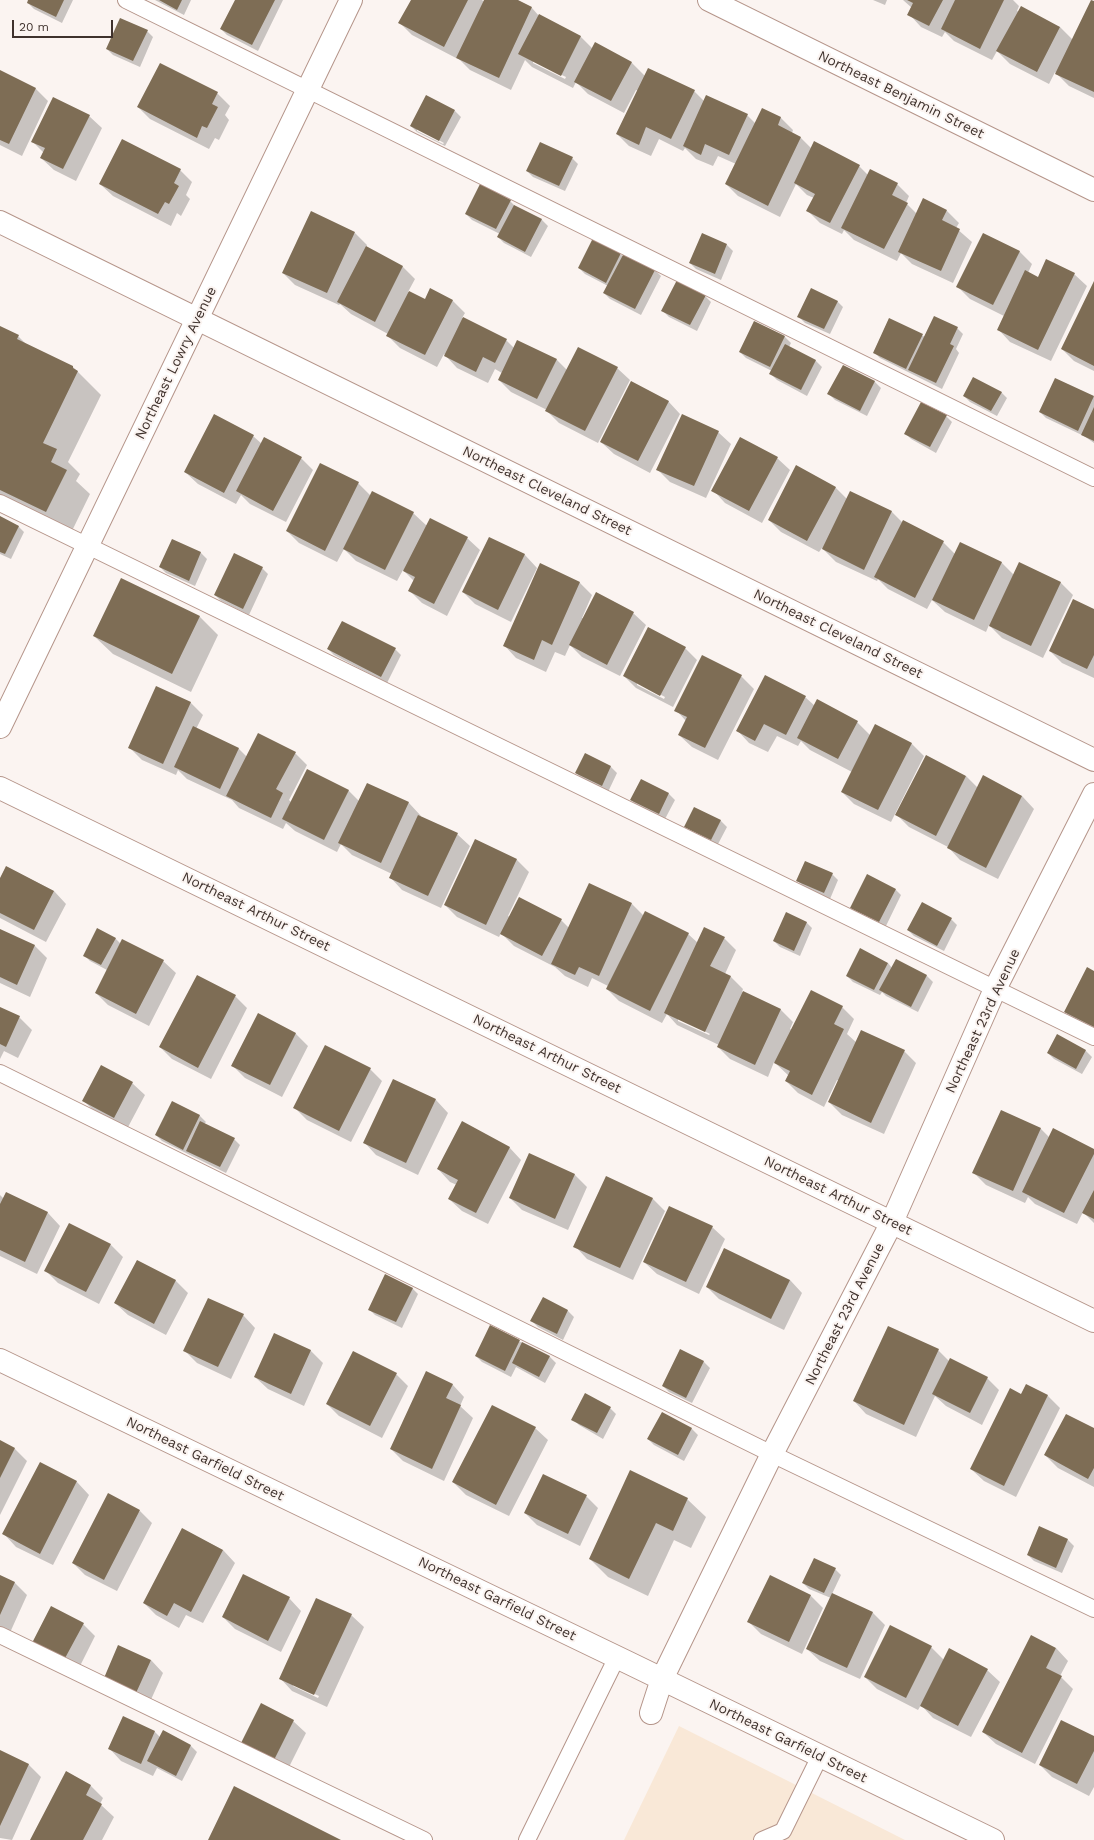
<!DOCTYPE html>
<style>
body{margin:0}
#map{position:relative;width:1094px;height:1840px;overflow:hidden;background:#fbf4f1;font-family:"Work Sans",sans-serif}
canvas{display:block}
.scale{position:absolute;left:12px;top:20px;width:101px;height:18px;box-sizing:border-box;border:2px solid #3f322d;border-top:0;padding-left:5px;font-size:12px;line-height:14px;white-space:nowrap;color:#3f322d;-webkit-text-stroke:3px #fbf4f1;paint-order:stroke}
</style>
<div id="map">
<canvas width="1094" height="1840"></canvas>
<div class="scale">20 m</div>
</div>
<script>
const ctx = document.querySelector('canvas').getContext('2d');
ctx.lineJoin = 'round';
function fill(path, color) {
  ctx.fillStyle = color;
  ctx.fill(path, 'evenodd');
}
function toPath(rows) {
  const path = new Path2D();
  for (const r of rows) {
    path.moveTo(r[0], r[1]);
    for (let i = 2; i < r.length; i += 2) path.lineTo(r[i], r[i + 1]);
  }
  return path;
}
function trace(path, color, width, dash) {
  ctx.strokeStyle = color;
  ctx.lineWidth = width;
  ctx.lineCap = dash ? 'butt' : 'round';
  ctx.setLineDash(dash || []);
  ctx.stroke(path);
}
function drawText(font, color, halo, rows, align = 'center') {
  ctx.font = font + ' "Work Sans",sans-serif';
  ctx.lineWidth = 4;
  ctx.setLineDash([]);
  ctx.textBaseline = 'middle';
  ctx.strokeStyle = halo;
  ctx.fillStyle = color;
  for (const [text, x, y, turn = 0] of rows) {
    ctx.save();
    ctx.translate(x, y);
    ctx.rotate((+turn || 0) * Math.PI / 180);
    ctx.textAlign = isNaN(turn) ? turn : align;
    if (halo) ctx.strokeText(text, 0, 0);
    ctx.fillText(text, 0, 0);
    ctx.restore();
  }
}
fill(toPath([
 [679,1726,905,1840,624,1840]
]), '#f9e8d7');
fill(toPath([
 [29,0,73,0,62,23,34,9,28,3],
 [155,0,191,0,184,15],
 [236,0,283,0,258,51,227,35,221,29],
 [412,0,482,0,484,2,485,0,516,0,532,8,539,16,580,36,593,49,596,44,632,63,645,76,694,91,704,101,747,115,756,124,763,109,781,118,793,130,792,133,801,138,812,149,859,166,868,175,897,184,909,196,906,203,917,214,947,211,959,223,956,228,972,242,953,283,912,264,901,253,897,261,854,240,844,230,842,234,820,223,807,210,814,198,807,195,796,184,780,217,738,196,726,184,736,164,718,156,713,166,696,159,685,148,683,151,659,139,651,156,629,146,617,134,638,91,636,90,624,113,588,94,576,82,573,88,532,67,525,60,511,90,470,70,457,57,456,58,412,35,400,23],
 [533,61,566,77,565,79,533,63],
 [873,0,887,0,885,5],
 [903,0,1013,0,1019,6,1017,11,1060,27,1073,40,1094,2,1094,98,1069,86,1055,72,1049,84,1010,64,997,51,992,60,954,41,945,32,942,37,921,27,909,14,912,8],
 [147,31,153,37,140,67,113,55,107,49],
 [0,72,36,89,48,101,22,156,0,145],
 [217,93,230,106,225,115,229,120,219,140,215,138,209,149,150,119,138,107],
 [455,111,461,117,445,146,417,132,411,126],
 [417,128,444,143,443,144,417,131],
 [89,116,102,128,76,181,54,170,41,158,44,153,32,141],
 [572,158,578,164,565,191,533,177,527,171],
 [180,170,192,182,186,195,190,199,181,216,177,213,171,226,113,196,100,184],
 [510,201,516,207,542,220,548,226,531,257,504,243,498,237,500,234,472,220,466,214],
 [355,233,367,245,366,248,403,267,415,279,408,292,425,300,452,300,465,313,462,318,506,340,514,348,557,360,567,370,617,368,630,380,598,443,559,423,547,411,547,410,511,392,499,380,502,373,495,369,488,383,457,368,444,354,437,367,400,348,387,335,388,334,351,314,340,304,339,305,295,285,283,273],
 [984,234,1020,252,1032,264,1028,273,1039,278,1074,274,1087,286,1051,361,1010,342,998,329,1004,316,970,299,958,287],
 [594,239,623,256,624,255,655,270,661,276,641,315,610,299,604,293,608,286,585,274,579,268],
 [727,245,733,251,721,280,696,269,690,263],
 [1094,284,1094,371,1074,361,1062,349],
 [705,296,711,302,697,331,669,317,663,311],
 [837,301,843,307,830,334,805,323,799,317],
 [889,319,925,337,957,328,963,334,956,349,959,353,942,389,880,358,874,352],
 [755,322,785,337,791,343,789,347,816,361,822,367,807,396,777,380,771,374,772,371,746,358,740,352],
 [0,327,18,336,27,345,73,367,101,395,68,462,80,474,76,481,90,494,70,535,0,501],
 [844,366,875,382,881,388,867,416,835,400,829,394],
 [1056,379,1094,397,1094,443,1084,436,1046,418,1040,412],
 [1001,392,1007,398,997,416,970,402,964,396],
 [668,401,680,414,650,473,614,454,601,442],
 [946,416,952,422,936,453,911,439,905,433],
 [718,432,731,444,706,498,670,482,657,469],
 [253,436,262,444,301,458,313,470,286,522,250,504,241,495,236,504,198,484,185,472],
 [777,458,790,470,762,523,725,503,713,490],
 [358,483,371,496,413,513,427,526,467,538,480,550,447,616,422,603,410,591,414,581,403,570,397,581,356,561,344,549,337,562,299,543,287,531],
 [835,487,847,499,851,492,892,512,903,523,943,542,955,554,1001,562,1014,575,1019,564,1061,583,1073,595,1043,658,1002,638,989,625,986,632,945,612,932,600,927,609,888,589,878,579,877,581,836,562,822,548,819,552,781,532,769,520],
 [0,517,18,526,24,532,11,559,0,554],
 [489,538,525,555,537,568,511,622,475,604,463,592],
 [172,540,201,553,207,559,195,586,166,573,160,567],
 [541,565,580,583,592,595,582,618,633,613,646,625,620,676,582,657,570,645,565,656,555,652,546,672,516,658,504,645],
 [262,568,268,574,249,615,221,601,215,595],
 [121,580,200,617,218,635,191,692,113,654,94,636],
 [1094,610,1094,678,1062,663,1050,651],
 [343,622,395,649,401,655,387,683,334,655,328,649],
 [685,648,697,660,673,707,636,688,624,676],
 [637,682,665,697,664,699,637,685],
 [741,676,754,689,718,760,692,747,679,735,686,721,676,710],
 [805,697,815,706,857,722,870,735,911,743,924,756,891,822,854,804,842,792,852,772,810,750,801,741,798,746,777,736,768,752,749,743,737,730],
 [190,702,203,715,196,729,239,749,247,757,295,753,307,765,289,800,291,802,307,770,349,791,359,801,367,784,409,803,421,816,420,817,457,834,470,846,441,908,402,890,390,877,392,874,352,855,341,844,337,852,295,831,286,823,283,829,239,808,232,800,187,779,178,770,176,775,142,760,130,748],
 [585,754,611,767,617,773,608,792,582,779,576,773],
 [966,776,978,788,984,777,1022,796,1034,809,998,879,960,860,948,847,909,827,897,815],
 [669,794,675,800,665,819,637,806,631,800],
 [695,808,721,821,727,827,717,846,692,832,686,826],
 [476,840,517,860,529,872,508,916,510,917,561,920,569,928,632,904,644,916,688,934,698,943,724,938,736,950,725,974,731,977,743,989,742,992,781,1010,793,1022,790,1029,792,1030,842,1007,854,1019,847,1034,857,1043,904,1051,916,1063,884,1134,842,1115,829,1102,839,1081,837,1080,824,1107,798,1093,786,1081,789,1076,774,1062,768,1077,730,1059,718,1047,719,1045,677,1025,667,1014,662,1023,619,1001,607,989,608,986,592,978,588,987,565,976,555,967,514,946,501,933,499,937,457,917,445,905],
 [678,1018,710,1034,709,1035,678,1021],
 [7,867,54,891,66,904,46,942,0,918,0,880],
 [832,874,838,880,830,899,804,887,798,881],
 [895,889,901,895,885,928,857,914,851,908],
 [922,904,951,919,957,925,944,951,914,936,908,930],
 [806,922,812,928,800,956,780,947,774,941],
 [0,930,35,946,47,958,30,997,0,983],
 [115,938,121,944,163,961,176,973,149,1026,108,1005,96,993,107,970,90,961,84,955],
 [896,960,927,976,933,982,918,1012,886,996,882,992,880,995,853,982,847,976,888,963,892,968],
 [1094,972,1094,1032,1077,1024,1065,1012],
 [235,996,247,1008,211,1079,172,1059,160,1047],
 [0,1008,19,1017,32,1030,18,1058,4,1051,0,1059],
 [258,1015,296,1034,308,1046,282,1097,245,1078,232,1065],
 [1057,1036,1086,1051,1092,1057,1082,1074,1054,1059,1048,1053],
 [370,1069,382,1081,351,1142,307,1120,295,1108],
 [394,1080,436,1100,448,1113,418,1175,376,1155,364,1142],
 [132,1083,145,1095,127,1129,96,1113,83,1100],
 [172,1102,200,1116,206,1122,204,1124,234,1139,240,1145,226,1173,162,1141,156,1135],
 [1002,1111,1041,1129,1050,1138,1094,1150,1094,1223,1083,1212,1077,1224,1035,1204,1028,1197,1025,1203,986,1185,974,1173],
 [509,1147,521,1160,488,1224,462,1211,449,1199,457,1185,450,1182,438,1169],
 [530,1155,575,1175,587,1187,568,1230,522,1210,510,1198],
 [607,1177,653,1199,665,1211,633,1280,587,1259,575,1246],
 [6,1194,48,1213,60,1226,37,1274,0,1256,0,1195,4,1199],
 [712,1227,725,1239,699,1294,657,1274,644,1262],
 [111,1245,123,1257,99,1304,58,1283,46,1271],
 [137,1261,176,1281,188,1293,166,1335,128,1315,115,1303],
 [790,1280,802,1293,784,1330,719,1299,707,1287],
 [412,1288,418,1294,402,1328,375,1315,369,1309],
 [543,1299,568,1311,574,1317,563,1340,538,1327,532,1321],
 [243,1315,255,1328,231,1379,197,1363,184,1350],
 [491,1327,550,1357,556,1363,545,1383,516,1367,511,1377,482,1362,476,1356],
 [889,1327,938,1350,950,1362,987,1378,999,1390,982,1425,946,1406,935,1396,916,1437,866,1414,854,1401],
 [310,1350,323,1363,304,1406,268,1389,255,1377],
 [681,1350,704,1362,710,1368,692,1403,669,1392,663,1386],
 [396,1374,408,1386,382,1438,339,1416,327,1404],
 [452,1384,464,1397,460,1406,473,1418,444,1481,403,1461,391,1449],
 [1022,1395,1048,1396,1060,1408,1016,1497,984,1481,971,1469],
 [610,1408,616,1414,603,1439,579,1425,573,1419],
 [662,1413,692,1429,698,1435,684,1461,654,1445,648,1439],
 [535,1428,548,1440,509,1516,466,1495,453,1482],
 [1094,1429,1094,1487,1058,1468,1045,1455],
 [0,1442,15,1449,27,1461,0,1515],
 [40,1463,77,1482,89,1495,53,1565,16,1547,4,1534],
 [586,1496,598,1508,580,1546,537,1525,525,1513],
 [687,1499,706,1517,691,1548,674,1540,648,1596,608,1577,590,1559],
 [140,1511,152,1523,117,1591,85,1575,73,1563],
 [182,1529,223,1550,235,1563,203,1623,186,1615,179,1628,156,1615,144,1603],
 [1068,1540,1074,1546,1062,1573,1034,1561,1028,1555],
 [835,1569,841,1575,832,1594,873,1613,885,1625,860,1679,820,1661,807,1649,831,1598,809,1589,803,1583],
 [0,1576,15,1583,27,1595,8,1637,0,1633],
 [811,1596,823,1608,802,1654,761,1634,749,1622],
 [289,1598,301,1611,281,1652,235,1629,223,1617],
 [351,1615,364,1627,327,1707,292,1691,280,1678],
 [293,1684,319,1696,318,1698,293,1686],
 [83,1624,95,1636,77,1672,45,1655],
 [931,1647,944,1660,987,1670,1000,1682,971,1737,933,1718,921,1705,918,1710,877,1689,865,1677],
 [1056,1648,1068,1661,1060,1676,1073,1689,1035,1764,996,1744,983,1732],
 [151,1660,163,1673,149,1704,117,1690],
 [123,1717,155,1732,160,1737,163,1732,191,1746,197,1752,182,1781,157,1768,153,1776,121,1761,109,1748],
 [293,1721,306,1733,286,1773,253,1757],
 [1094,1737,1094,1787,1089,1796,1052,1777,1040,1765],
 [0,1752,28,1764,41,1777,12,1840,0,1838],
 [90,1785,103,1798,100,1804,114,1817,102,1840,31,1840]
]), '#0003');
fill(toPath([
 [28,0,64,0,56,17,27,3],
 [159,0,182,0,177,10],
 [235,0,275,0,252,45,220,29],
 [411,0,468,0,444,47,398,23],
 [484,0,518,0,532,7,499,78,456,58],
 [907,0,943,0,929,26,907,15,913,3],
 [955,0,1004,0,980,49,941,29],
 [1091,0,1094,1,1094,92,1055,74],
 [1021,6,1060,27,1037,72,996,51],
 [539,14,581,36,561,76,518,54],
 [120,18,148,30,133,61,106,49],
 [595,42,632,62,611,101,574,82],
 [160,63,218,92,212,104,218,107,207,128,202,126,197,138,137,107],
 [648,68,695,90,671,139,646,127,639,145,616,134],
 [0,70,36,88,9,144,0,140],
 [426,95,455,110,439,141,410,126],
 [706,95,748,114,729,155,705,144,701,155,683,146],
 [53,97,90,115,63,169,40,158,45,148,31,142],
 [762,108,781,117,778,125,801,137,768,206,725,184],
 [122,139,181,169,174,183,179,186,169,204,165,202,158,214,99,184],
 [814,141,860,165,830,223,806,211,815,194,794,183],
 [540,142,573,157,559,186,526,171],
 [870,169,898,183,892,195,908,203,884,249,841,228],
 [480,184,511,200,496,229,465,214],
 [923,198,947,210,942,220,960,229,941,271,898,252],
 [514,205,542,219,525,252,497,237],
 [311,211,355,232,327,293,282,273],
 [702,233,727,244,715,274,689,263],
 [983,233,1020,251,993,305,956,287],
 [593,238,621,253,606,283,578,268],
 [366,246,403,266,375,322,337,302],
 [624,253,655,270,635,309,603,293],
 [1046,259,1075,273,1038,350,997,330,1025,270,1038,277],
 [677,280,706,295,690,325,661,311],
 [1094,281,1094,366,1061,349],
 [430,288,453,300,425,355,386,336,409,291,425,299],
 [811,288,838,301,824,329,797,317],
 [934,316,958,327,950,344,954,346,936,383,908,370],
 [463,317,507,339,495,363,483,357,476,372,444,356],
 [889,318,923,334,906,369,873,353],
 [754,321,785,336,770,367,739,352],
 [0,326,19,335,17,339,73,366,73,368,78,371,43,443,57,449,51,462,67,470,46,512,0,490],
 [517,340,557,359,537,399,498,380],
 [785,344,816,360,801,390,769,374],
 [578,347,618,367,585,431,545,411],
 [843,365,875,381,860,411,827,394],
 [973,377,1002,392,991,411,963,396],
 [1055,378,1094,396,1078,431,1039,412],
 [631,381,669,401,638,461,600,442],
 [921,402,947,415,930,447,904,434],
 [1094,407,1094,441,1081,435],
 [214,414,254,435,224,493,184,472],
 [682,414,719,431,694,486,656,470],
 [264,437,302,457,273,511,236,491],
 [740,437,778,457,749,511,711,491],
 [320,463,359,482,325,551,286,531],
 [796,465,836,487,807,541,768,520],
 [372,491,414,512,385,570,343,549],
 [850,491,892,511,864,570,822,549],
 [0,516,19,526,5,554,0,552],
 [430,518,468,537,434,604,408,591,415,577,403,571],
 [903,520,944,541,915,598,874,577],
 [489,537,525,554,498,610,462,592],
 [172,539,201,552,189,581,159,567],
 [960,542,1002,562,974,620,932,600],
 [234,553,263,567,243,609,214,595],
 [1019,562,1061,582,1031,646,989,626],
 [540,563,580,582,552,645,542,640,534,660,503,646],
 [121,578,200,616,172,674,93,636],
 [596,592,634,612,607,665,569,645],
 [1073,599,1094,609,1094,655,1087,669,1049,651],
 [342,621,396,648,381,677,327,649],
 [648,627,686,647,660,696,623,676],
 [702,655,742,675,705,748,678,735,687,717,674,711],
 [765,675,806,696,786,735,764,724,755,741,736,731],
 [156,686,191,702,163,764,128,748],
 [817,699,858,721,838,759,797,738],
 [875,724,912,743,878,810,841,792],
 [193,726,239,748,220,789,174,767],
 [258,733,296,752,276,789,283,793,271,818,226,796],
 [585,753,611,766,602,786,575,773],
 [926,755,966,776,936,836,895,815],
 [307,769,349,790,324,840,282,819],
 [983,775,1022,796,986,868,947,848],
 [641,779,669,793,659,814,630,800],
 [367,783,409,802,381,863,338,843],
 [694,807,721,820,711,840,684,827],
 [418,815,458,833,428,896,389,878],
 [475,839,517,859,486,925,444,905],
 [805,861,833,873,824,893,796,881],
 [6,866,54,891,34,930,0,913,0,878],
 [867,874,896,889,879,922,850,908],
 [589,883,632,903,599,976,579,967,575,975,551,964],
 [519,897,562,919,542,956,500,934],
 [922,902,952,918,937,946,907,930],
 [645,911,689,933,650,1011,606,989],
 [786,912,807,922,794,951,773,941],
 [704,927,725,937,710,966,731,976,705,1032,664,1013],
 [97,928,116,938,101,965,83,956],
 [0,929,35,945,17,985,0,977],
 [122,939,164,960,136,1014,95,993],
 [860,948,888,963,874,990,846,976],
 [896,959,927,975,911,1007,879,990],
 [1087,967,1094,971,1094,1027,1064,1012],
 [197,975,236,995,198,1068,159,1047],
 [811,990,843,1006,834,1024,844,1029,812,1095,785,1081,790,1071,774,1063],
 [743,991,781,1009,755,1065,717,1047],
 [0,1007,20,1016,6,1047,0,1044],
 [258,1013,296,1033,270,1085,231,1066],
 [861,1030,905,1050,871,1123,828,1102],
 [1057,1034,1086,1050,1076,1069,1047,1053],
 [325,1045,371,1068,339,1131,293,1108],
 [101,1065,133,1082,114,1118,82,1101],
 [393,1079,436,1099,406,1163,363,1143],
 [172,1101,200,1115,183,1150,155,1135],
 [1001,1110,1041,1128,1013,1191,972,1173],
 [200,1121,235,1138,220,1167,186,1151],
 [462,1121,510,1147,476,1213,448,1199,458,1180,437,1169],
 [1053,1128,1094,1149,1094,1154,1064,1213,1022,1192],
 [529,1153,575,1174,555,1219,509,1198],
 [606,1176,653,1198,620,1268,573,1247],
 [1094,1190,1094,1219,1082,1213],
 [6,1192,48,1212,25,1262,0,1250,0,1204],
 [669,1206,713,1226,686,1282,643,1262],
 [69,1223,111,1244,86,1292,44,1271],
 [724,1248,790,1280,771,1319,706,1287],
 [137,1260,176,1280,154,1324,114,1303],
 [385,1274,413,1288,396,1322,368,1310],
 [543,1297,568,1310,557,1334,530,1321],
 [208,1298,244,1314,218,1367,183,1351],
 [490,1325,520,1340,505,1371,475,1356],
 [888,1326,939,1349,904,1425,853,1401],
 [274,1333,311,1350,291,1394,254,1377],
 [522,1342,550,1356,539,1377,512,1363],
 [680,1349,704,1361,686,1398,662,1386],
 [353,1351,397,1373,370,1426,326,1404],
 [950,1358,988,1377,970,1413,932,1394],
 [426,1371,453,1384,446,1398,461,1405,432,1469,390,1449],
 [1026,1384,1048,1395,1004,1486,970,1469,1010,1388,1021,1394],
 [585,1393,611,1407,597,1433,571,1420],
 [492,1405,536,1427,496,1505,452,1482],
 [662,1412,692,1428,678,1455,647,1439],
 [1066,1414,1094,1428,1094,1468,1088,1479,1044,1455],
 [0,1440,15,1448,0,1478],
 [40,1462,77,1481,40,1554,2,1534],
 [630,1470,688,1498,673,1531,656,1523,629,1579,589,1559],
 [543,1474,587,1495,568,1534,524,1513],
 [108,1493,140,1510,104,1580,72,1563],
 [1039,1526,1068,1539,1056,1568,1027,1555],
 [182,1528,223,1550,191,1612,174,1603,167,1616,143,1603],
 [814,1558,836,1568,824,1593,802,1583],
 [243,1574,290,1597,268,1641,222,1617],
 [0,1575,15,1582,0,1615],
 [770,1575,811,1595,789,1642,747,1622],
 [832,1593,873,1612,847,1668,806,1649],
 [316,1598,352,1614,314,1695,279,1679],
 [51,1606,84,1623,64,1660,32,1643],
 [890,1625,932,1646,906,1698,864,1677],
 [1031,1635,1056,1648,1046,1668,1062,1676,1022,1753,982,1732],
 [118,1645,151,1660,136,1693,104,1678],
 [949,1648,988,1669,958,1726,920,1706],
 [261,1703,294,1720,273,1762,240,1745],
 [123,1716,155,1731,141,1764,108,1749],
 [1061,1720,1094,1736,1094,1751,1077,1784,1039,1765],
 [163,1730,191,1745,176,1776,147,1761],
 [0,1750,29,1764,0,1826],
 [66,1771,91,1785,86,1795,102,1804,83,1840,30,1840],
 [234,1786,341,1840,208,1840]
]), '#7e6d55');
const service = toPath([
 [126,0,1094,478],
 [0,503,1094,1037],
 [0,1073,772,1454,1094,1609],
 [0,1635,424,1840],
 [527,1840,617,1657],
 [762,1840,783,1831,820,1756]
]);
const minor = toPath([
 [709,0,1094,190],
 [0,222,1094,760],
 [0,788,1094,1321],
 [0,1360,631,1664,993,1840],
 [651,1713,662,1679,772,1454,892,1222,995,989,1094,794]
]);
const secondary = toPath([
 [0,727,351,0]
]);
trace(service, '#b5958a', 18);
trace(minor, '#b5958a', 24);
trace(secondary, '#b5958a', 24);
trace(service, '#fff', 16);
trace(minor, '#fff', 22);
trace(secondary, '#fff', 22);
drawText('14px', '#3f322d', '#fbf4f1', [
 ["Northeast Benjamin Street",901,95,26],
 ["Northeast Lowry Avenue",176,363,-64],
 ["Northeast Cleveland Street",547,491,26],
 ["Northeast Cleveland Street",838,634,26],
 ["Northeast Arthur Street",256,912,26],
 ["Northeast 23rd Avenue",983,1021,-65],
 ["Northeast Arthur Street",547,1054,26],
 ["Northeast Arthur Street",838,1196,26],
 ["Northeast 23rd Avenue",845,1314,-63],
 ["Northeast Garfield Street",205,1459,26],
 ["Northeast Garfield Street",497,1599,26],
 ["Northeast Garfield Street",788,1741,26]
]);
</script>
